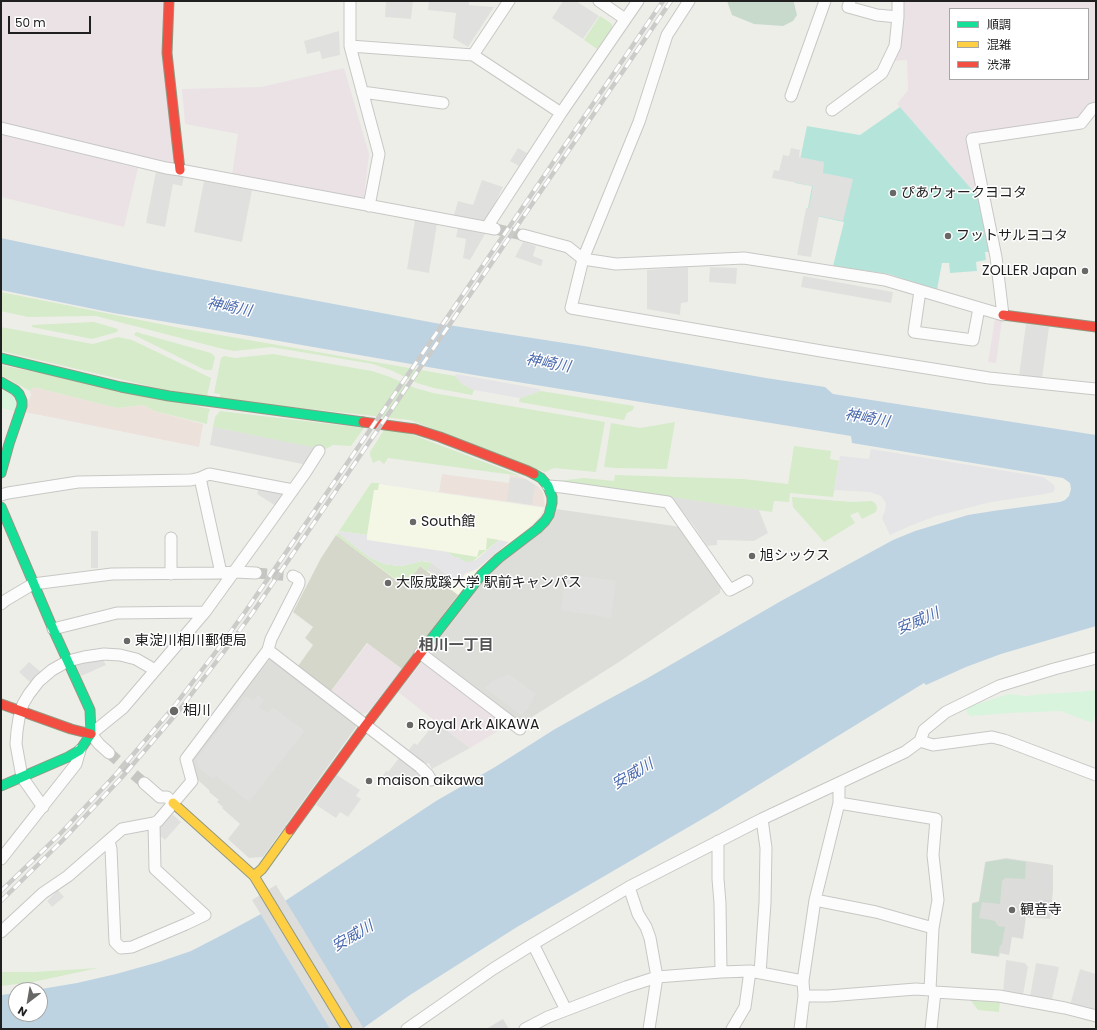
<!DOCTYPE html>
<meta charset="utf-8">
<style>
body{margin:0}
#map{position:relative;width:1097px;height:1030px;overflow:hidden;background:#eeeee9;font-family:Poppins,"Noto Sans JP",sans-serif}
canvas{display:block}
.frame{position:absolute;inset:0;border:2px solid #202020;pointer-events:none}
.legend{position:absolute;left:949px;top:8px;width:140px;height:72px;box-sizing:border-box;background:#fff;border:1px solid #a6a6a6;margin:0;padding:5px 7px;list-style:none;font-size:12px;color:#202020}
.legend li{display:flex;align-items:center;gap:8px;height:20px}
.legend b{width:20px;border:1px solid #a6a6a6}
.north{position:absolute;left:8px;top:982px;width:40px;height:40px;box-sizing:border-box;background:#fff;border:1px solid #a6a6a6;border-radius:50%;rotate:211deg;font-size:11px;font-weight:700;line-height:16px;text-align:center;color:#202020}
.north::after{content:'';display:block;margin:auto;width:14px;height:18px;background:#686866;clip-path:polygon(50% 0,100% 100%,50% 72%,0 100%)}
.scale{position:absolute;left:8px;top:16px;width:83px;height:18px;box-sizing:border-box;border:2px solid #202020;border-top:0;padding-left:5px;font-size:12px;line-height:14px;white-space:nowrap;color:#202020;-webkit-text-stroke:3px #fff;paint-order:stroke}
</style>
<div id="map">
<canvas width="1097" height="1030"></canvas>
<div class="frame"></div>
<ul class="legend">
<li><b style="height:5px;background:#16e098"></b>順調</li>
<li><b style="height:5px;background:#ffcf43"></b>混雑</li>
<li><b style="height:5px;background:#f24e42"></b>渋滞</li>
</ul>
<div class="north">N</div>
<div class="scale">50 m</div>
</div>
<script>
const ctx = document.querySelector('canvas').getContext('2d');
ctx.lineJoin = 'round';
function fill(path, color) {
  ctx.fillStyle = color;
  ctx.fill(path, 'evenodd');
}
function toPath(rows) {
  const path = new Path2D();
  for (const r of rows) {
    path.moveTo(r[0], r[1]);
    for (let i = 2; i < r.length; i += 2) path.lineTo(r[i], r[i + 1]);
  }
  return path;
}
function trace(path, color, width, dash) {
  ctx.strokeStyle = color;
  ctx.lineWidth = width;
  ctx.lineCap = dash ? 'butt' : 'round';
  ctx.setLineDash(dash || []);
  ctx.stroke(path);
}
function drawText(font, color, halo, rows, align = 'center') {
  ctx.font = font + ' Poppins,"Noto Sans JP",sans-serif';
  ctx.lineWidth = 3;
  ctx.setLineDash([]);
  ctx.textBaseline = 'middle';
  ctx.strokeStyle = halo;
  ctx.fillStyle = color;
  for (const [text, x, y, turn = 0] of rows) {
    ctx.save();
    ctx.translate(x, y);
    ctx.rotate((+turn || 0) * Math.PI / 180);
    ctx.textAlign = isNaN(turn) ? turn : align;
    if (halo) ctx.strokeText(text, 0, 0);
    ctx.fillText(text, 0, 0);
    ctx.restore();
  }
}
fill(toPath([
 [556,509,681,527,721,585,720,593,619,662,521,724,431,656,432,648,487,577],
 [272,659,355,722,356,727,263,857,249,858,228,839,240,824,222,808,223,807,217,802,219,800,209,792,210,791,198,780,191,758,269,660]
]), '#ddddda');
fill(toPath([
 [34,387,117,408,144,405,154,411,203,424,199,447,25,412,31,395,30,391],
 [442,474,509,483,510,475,522,477,539,487,543,493,545,507,439,492]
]), '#ece1db');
fill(toPath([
 [1,1,164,1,173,160,168,165,1,123],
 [901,1,1096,1,1096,103,1092,103,1078,121,970,135,981,200,897,104,908,90,907,60,891,61],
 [950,9,1088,9,1088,79,950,79],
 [344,68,369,154,364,197,358,200,232,175,238,134,185,124,182,89,261,87],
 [1,134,138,168,124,227,1,197],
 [995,319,1002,320,996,363,988,362],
 [368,643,402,669,367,713,361,714,331,691],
 [427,662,508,725,470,748,398,692,421,663]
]), '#ebe2e6');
fill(toPath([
 [371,483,544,508,539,517,402,669,367,643,331,691,298,666,313,645,305,638,313,627,293,612,321,558]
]), '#f4f7e5');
fill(toPath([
 [1006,858,1053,865,1053,891,1050,919,1026,917,1023,939,1012,937,1009,955,1000,953,999,957,971,953,972,903,979,901,985,862],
 [503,1019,509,1029,486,1029]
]), '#dcdcda');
fill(toPath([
 [336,535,404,586,420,566,458,595,402,669,367,643,331,691,298,666,313,645,305,638,313,627,293,612,321,558]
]), '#d5d7cb');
fill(toPath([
 [600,16,612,24,612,28,597,49,584,40],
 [1,292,180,328,455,376,462,384,474,390,472,395,434,388,417,383,393,371,373,364,271,347,234,351,219,348,96,316,28,317,1,311],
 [94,322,118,329,117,332,92,339,32,327,32,325],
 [1,327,93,344,118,337,132,340,211,378,207,396,170,391,1,351],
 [136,332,211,353,215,357,212,370,205,370,134,335],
 [273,354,372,371,390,377,415,388,433,393,605,422,596,472,554,468,545,472,410,420,220,399,220,394,214,393,221,358,224,356,235,358],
 [1,365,210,409,208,415,207,424,154,411,144,405,117,408,34,387,30,391,1,375],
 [541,391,634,406,633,410,627,413,624,420,519,402,520,398],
 [220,411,364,428,351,446,333,445,324,450,213,427,215,417],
 [675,422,667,469,615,468,604,467,611,423,640,428],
 [384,430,408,433,521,476,388,458,384,464,379,460,373,463,370,455,370,452],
 [794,446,831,451,830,459,839,461,833,497,790,493,789,502,774,501,772,512,558,481,584,478,614,481,615,475,743,479,788,484],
 [371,483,379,483,378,490,374,490,367,535,339,531],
 [792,497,851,502,872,501,876,504,877,508,876,512,862,519,858,512,850,515,855,523,824,542,793,507],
 [338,533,369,557,384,564,399,566,406,565,422,561,432,563,427,571,420,566,405,586,336,535],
 [487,538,499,540,473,561,470,562,464,562,459,558,452,556,448,552,477,557,479,550,486,550],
 [98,968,33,982,1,986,1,972,34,972],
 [969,998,1000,1001,999,1012,978,1010]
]), '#d5ebc9');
fill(toPath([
 [727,1,794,1,794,3,797,15,793,21,783,26,754,24,732,15],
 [1006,859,1026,862,1025,879,1005,878,1002,881,1000,904,982,902,979,918,995,921,998,926,1005,927,1002,944,1000,946,998,956,971,953,972,904,979,902,986,862]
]), '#c8dacc');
fill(toPath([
 [1,388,11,394,17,404,15,411,1,408],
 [1096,690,1096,716,1095,716,1092,723,1061,711,1009,713,971,716,968,714,965,708,1009,694,1026,696,1042,694,1079,692]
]), '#d8f4dd');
fill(toPath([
 [900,107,981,200,992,252,985,252,986,260,976,262,977,271,950,273,949,263,942,263,937,290,889,274,833,266,844,222,807,214,812,186,795,183,807,126,860,135]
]), '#b5e5da');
fill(toPath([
 [386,1,413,1,411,19,385,17],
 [429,1,469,1,469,5,494,7,468,47,453,38,456,13,428,10],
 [563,1,576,1,599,16,583,39,552,18],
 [339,31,340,55,322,59,320,51,307,54,304,41],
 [518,148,527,153,519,166,510,161],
 [791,148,800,150,799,157,824,162,823,173,853,179,843,221,819,216,811,257,797,255,806,208,809,208,813,186,772,178,774,170,779,171,783,155,789,156],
 [156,171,184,176,182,186,173,184,165,227,146,223],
 [482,180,503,187,485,223,454,215,458,201,473,205],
 [204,181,252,190,242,242,194,232],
 [415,220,437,224,429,273,407,269],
 [458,228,485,234,470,260,463,258,466,239,456,237],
 [523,242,536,246,533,256,543,260,541,266,515,257],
 [688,267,688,302,681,303,680,315,647,309,647,270],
 [710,267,737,268,736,284,709,282],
 [803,276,893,292,891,303,801,287],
 [1026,324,1049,327,1042,379,1019,376],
 [213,427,317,448,307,465,210,445],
 [510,478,526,479,535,485,532,505,507,501],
 [259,488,283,492,285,495,276,506,257,494],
 [671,497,759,510,768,533,754,541,717,540,717,545,707,546,694,526],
 [91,531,98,531,98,568,91,568],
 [432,563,450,577,445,583,427,570],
 [566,574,616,581,611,618,561,610],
 [102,658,106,665,81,676,76,665],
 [29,662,42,673,32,684,19,672],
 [509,674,536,694,527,710,521,715,485,688,490,682],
 [258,695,264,700,259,707,268,713,273,707,305,731,249,802,216,776,213,779,199,768,196,759,246,696,253,701],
 [436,722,470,748,432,769,429,763,426,764,408,751,414,743,417,745],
 [399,758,422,775,402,787,392,779,389,783,382,777,386,771,388,772],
 [337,775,360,790,356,796,361,799,348,817,340,812,336,818,316,805],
 [171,813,181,822,165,840,158,834,157,831],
 [58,890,64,897,52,907,47,901],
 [1006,960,1025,963,1028,967,1023,995,1003,992],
 [1036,963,1059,967,1052,1000,1030,996],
 [1080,969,1096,974,1096,1010,1094,1011,1070,1005]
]), '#e0e0de');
fill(toPath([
 [456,374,540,389,541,391,520,398,474,390,462,384,455,376],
 [871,449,1043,477,1050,482,1054,485,1055,489,1053,492,1045,494,991,502,936,516,912,525,890,535,882,518,885,511,886,503,881,496,870,492,834,490,840,456,869,459],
 [339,531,367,535,367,540,448,552,452,556,459,558,466,562,473,561,477,559,499,540,509,542,477,569,465,574,457,585,448,579,450,576,429,562,422,561,406,565,399,566,384,564,377,561,369,557,338,533]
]), '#e5e4e7');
fill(toPath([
 [1,238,153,270,435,323,584,346,766,378,825,387,833,394,1096,435,1096,626,1001,654,966,667,926,685,924,683,716,811,517,927,410,995,362,1029,1,1029,1,995,16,993,16,1014,40,1014,40,990,35,990,77,983,116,974,159,962,191,951,224,934,285,901,436,801,495,767,555,729,598,705,646,679,781,601,893,540,915,531,968,515,993,511,1060,502,1065,500,1069,496,1071,489,1070,483,1063,478,852,443,851,436,474,375,250,336,113,313,1,290]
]), '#bdd3e1');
fill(toPath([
 [276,885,364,1029,330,1029,252,900]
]), '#dddddb');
trace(toPath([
 [495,229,523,235],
 [256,573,293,576],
 [109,753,144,783]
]), '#c5c5c1', 11, [11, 5.5]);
const street = toPath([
 [350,1,350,46,379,154,369,206],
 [599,1,625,19],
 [689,1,667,35,639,122,583,259,571,308,827,352,989,378,1096,389],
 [850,1,848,7,877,15,898,17],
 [350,46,473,55,561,113],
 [473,55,509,1],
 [362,92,443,103],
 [791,96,825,1],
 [832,110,882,73,895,46,898,17,898,1],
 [1,128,166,168,180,170,495,229],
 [487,227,561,113,638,1],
 [523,235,568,247,583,259,616,264,744,258,885,280,1003,315,996,257,972,139,1081,123,1092,109,1096,108],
 [920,291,914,332,973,340,979,308],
 [200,478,221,573],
 [548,486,562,487,668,502,730,590,747,581],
 [1,495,8,493,78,482,191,480,200,478,209,474,293,490],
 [171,574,171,538],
 [1,604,6,600,33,584,112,574,221,573,235,572,256,573],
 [53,629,117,613,205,612],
 [268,650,420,767,428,775,431,780],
 [420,653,520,729],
 [920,741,933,745,992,737,1004,740,1096,775],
 [109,753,99,744,91,734,123,708,205,612,265,529,305,473,319,451],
 [144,783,160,797,167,797,173,803],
 [839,803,936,819,933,855,938,900,933,928,930,990],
 [43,807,22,777,16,744,17,731,19,718,23,704,29,694,39,681,52,670,68,661,84,657,104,654,120,655,136,659,155,670],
 [109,841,111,849,115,942,121,948,132,947,186,924,205,915,155,869,154,823],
 [718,841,718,879,720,903,721,972],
 [1,859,76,764,80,750],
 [629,887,638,914,646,927,650,938,657,977,649,1029],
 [815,900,876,912,933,928],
 [1,932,43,893,68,876,122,829,154,823,158,821,192,781,186,759,268,650,271,639,298,586,299,583,299,581,297,578,293,576],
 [533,944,566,1010],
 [760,973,765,903,766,848,762,819],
 [804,996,828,996,916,989,930,990,935,992,999,996,1065,1008,1096,1016],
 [407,1029,493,969,533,944,629,887,762,819,905,752,920,741,924,730,946,712,999,686,1054,669,1096,658],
 [525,1029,548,1017,626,987,657,977,721,972,750,971,803,981],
 [732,1029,745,1007,750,971],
 [800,1029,804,996,803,981,815,900,839,803,839,783],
 [931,1029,935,992]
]);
const fast = toPath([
 [1,358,121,387,169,396,363,422],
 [1,382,15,390,19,394,22,401,22,406,9,444,1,473],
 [1,507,53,629,90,710,91,734,80,750,68,757,1,786],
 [426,646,482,574,499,558,537,529,545,521,549,515,552,503,552,497,548,486,541,478,534,474]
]);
const slow = toPath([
 [173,803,254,876,347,1029],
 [254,876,262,869,290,830]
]);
const jam = toPath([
 [169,1,167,53,180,170],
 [1003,315,1096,327],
 [363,422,415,429,440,437,528,471,534,474],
 [1,704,71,729,91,734],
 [290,830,366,725,426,646]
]);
trace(street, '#c7c7c5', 13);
trace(fast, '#929981', 11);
trace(slow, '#929981', 11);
trace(jam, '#929981', 11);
trace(street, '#fcfcfc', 11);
trace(fast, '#16e098', 9);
trace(slow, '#ffcf43', 9);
trace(jam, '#f24e42', 9);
const rail = toPath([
 [1,891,59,835,118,772,172,709,218,649,245,612,514,220,663,1],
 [1,901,63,840,123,776,177,713,223,653,251,615,671,1]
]);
trace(rail, '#cbcbca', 4.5);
trace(rail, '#fff', 3, [9]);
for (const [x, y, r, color] of [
 [893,193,4,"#686866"],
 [948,236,4,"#686866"],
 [1085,271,4,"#686866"],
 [413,522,4,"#686866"],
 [752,556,4,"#686866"],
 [388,583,4,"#686866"],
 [127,641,4,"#686866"],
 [174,711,5,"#686866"],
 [410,725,4,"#686866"],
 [369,781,4,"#686866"],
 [1012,910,4,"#686866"]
]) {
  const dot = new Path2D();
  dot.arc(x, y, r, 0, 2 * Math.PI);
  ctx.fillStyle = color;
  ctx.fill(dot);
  trace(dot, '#fff', 1.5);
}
drawText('14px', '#202020', '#fff', [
 ["ぴあウォークヨコタ",901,193],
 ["フットサルヨコタ",956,236],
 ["ZOLLER Japan",1077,271,"right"],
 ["South館",421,522],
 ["旭シックス",760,556],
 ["大阪成蹊大学 駅前キャンパス",396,583],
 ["東淀川相川郵便局",135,641],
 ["相川",183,711],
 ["Royal Ark AIKAWA",418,725],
 ["maison aikawa",377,781],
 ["観音寺",1020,910]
], 'left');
drawText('italic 15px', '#4d6baf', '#fff', [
 ["神崎川",229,308,11],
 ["神崎川",548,364,10],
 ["神崎川",867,419,10],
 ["安威川",918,622,-23],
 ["安威川",633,775,-30],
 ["安威川",353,937,-30]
]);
drawText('bold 15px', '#535353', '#fff', [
 ["相川一丁目",456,646]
]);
</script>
